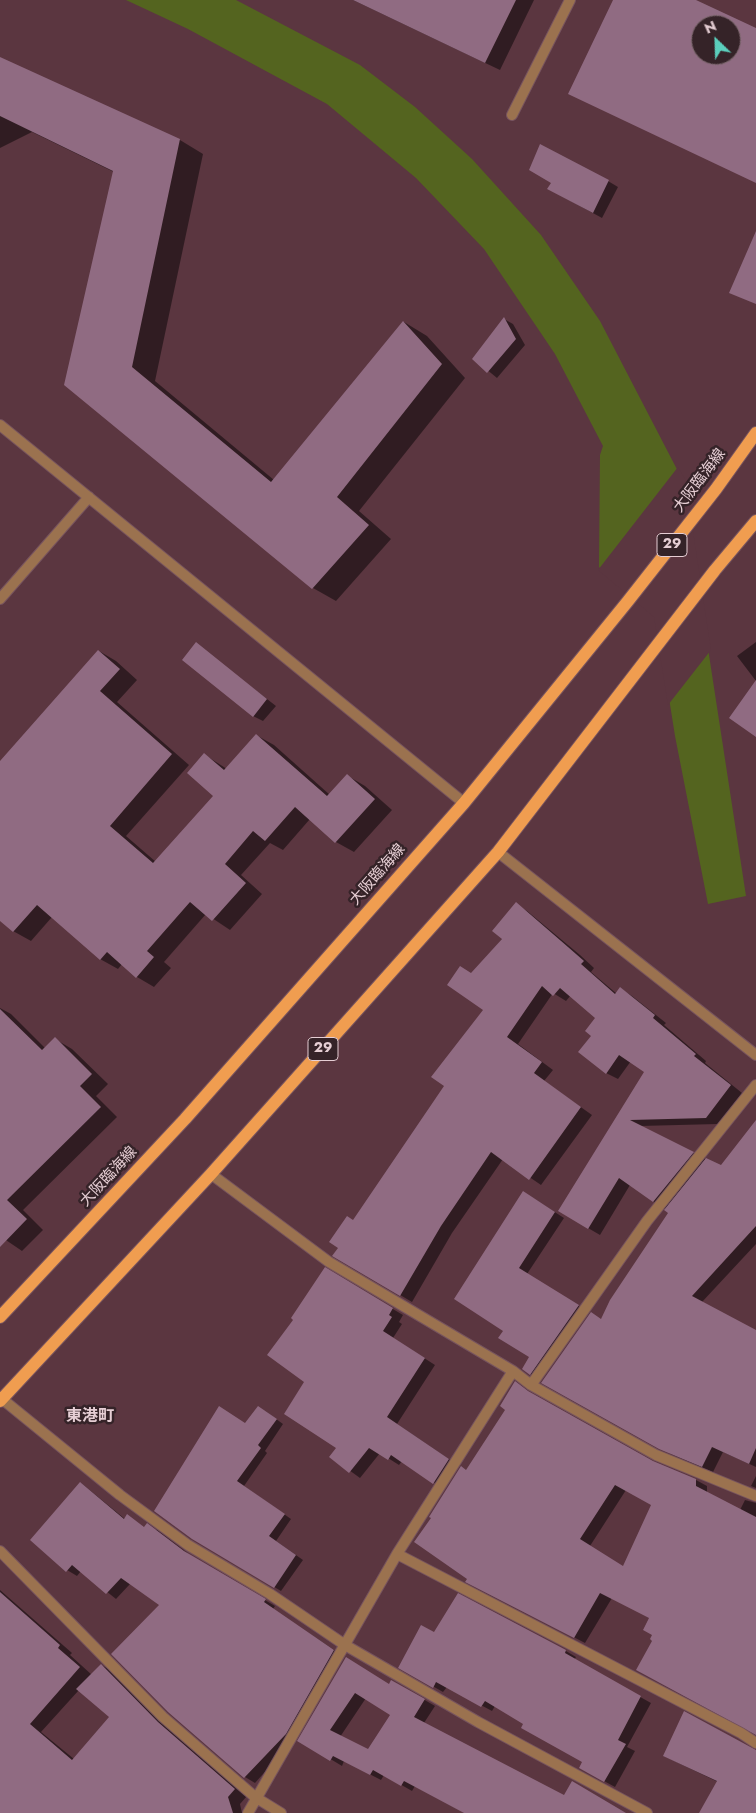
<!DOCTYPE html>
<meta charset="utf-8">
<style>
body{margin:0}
#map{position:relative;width:756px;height:1813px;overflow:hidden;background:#5b3640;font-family:Jost,sans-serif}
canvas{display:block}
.north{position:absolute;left:691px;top:15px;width:50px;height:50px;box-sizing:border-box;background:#352328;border:1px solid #7c676d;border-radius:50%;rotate:336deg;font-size:14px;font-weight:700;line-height:20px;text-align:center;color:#e6ced4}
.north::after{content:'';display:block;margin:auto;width:18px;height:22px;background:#5bcebc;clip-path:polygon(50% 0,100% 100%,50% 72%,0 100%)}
</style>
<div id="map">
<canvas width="756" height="1813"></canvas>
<div class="north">N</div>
</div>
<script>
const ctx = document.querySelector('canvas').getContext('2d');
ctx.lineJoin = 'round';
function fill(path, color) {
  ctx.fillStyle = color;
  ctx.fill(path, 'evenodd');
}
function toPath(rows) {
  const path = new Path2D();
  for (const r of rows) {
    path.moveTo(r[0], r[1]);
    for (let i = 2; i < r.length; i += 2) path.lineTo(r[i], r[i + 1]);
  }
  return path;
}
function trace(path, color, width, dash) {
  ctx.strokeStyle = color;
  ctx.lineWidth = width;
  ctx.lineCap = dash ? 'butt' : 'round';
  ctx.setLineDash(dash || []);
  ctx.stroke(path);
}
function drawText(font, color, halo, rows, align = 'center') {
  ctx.font = font + ' Jost,"Noto Sans JP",sans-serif';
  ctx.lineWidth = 5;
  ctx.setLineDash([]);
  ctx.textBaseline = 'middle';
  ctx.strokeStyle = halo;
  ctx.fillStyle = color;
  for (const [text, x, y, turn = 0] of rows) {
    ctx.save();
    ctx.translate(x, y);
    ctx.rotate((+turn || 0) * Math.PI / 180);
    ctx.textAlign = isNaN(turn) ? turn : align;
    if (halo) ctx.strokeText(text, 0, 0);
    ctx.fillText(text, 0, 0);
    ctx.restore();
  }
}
fill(toPath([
 [126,0,236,0,360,65,415,107,472,159,541,235,600,321,682,479,746,896,708,904,675,736,656,616,599,567,600,455,603,446,555,354,484,249,416,178,327,104,188,29]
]), '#54641f');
fill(toPath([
 [678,467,685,479,711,650,668,705,654,617,598,570]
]), '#5b3640');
fill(toPath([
 [353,0,534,0,500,70],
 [0,66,180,140,203,154,155,381,274,480,404,322,427,336,465,378,359,511,391,539,336,601,313,588,66,384,114,172,32,132,0,148],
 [608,181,618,187,602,218,558,194],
 [504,319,513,324,525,345,497,378,474,359],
 [756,642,756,681,737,656],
 [196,644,276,706,263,721,253,716],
 [99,651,116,661,137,680,117,702,189,765,126,836,156,862,214,796,205,755,227,769,256,735,274,745,330,795,348,776,365,786,392,810,354,852,336,842,310,819,283,850,270,843,241,875,262,894,230,930,206,914,164,962,171,968,154,987,137,977,122,964,118,969,100,959,52,917,31,941,13,931,0,919,0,763],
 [516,904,527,911,580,955,594,968,591,972,617,994,621,989,632,996,666,1023,664,1025,706,1061,705,1063,742,1093,718,1124,640,1126,722,1167,756,1122,756,1244,702,1302,756,1332,756,1467,723,1452,713,1472,671,1454,543,1382,601,1320,670,1213,630,1185,600,1235,588,1228,646,1071,631,1061,618,1079,606,1073,592,1035,597,1018,571,995,566,1001,553,993,518,1044,553,1070,544,1081,592,1115,541,1185,503,1159,452,1233,412,1302,334,1256,354,1222,445,1086,484,1010,472,974,503,938],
 [0,1008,11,1014,45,1048,55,1039,72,1049,108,1084,96,1096,117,1117,23,1210,43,1230,22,1251,0,1236],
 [533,1198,564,1218,527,1274,588,1312,540,1380,530,1374,531,1356,504,1331],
 [325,1269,403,1315,399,1322,402,1324,393,1338,435,1365,397,1424,459,1466,444,1489,402,1461,399,1465,380,1453,360,1478,331,1457,338,1448,306,1382,295,1319],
 [515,1383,538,1398,652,1462,696,1480,707,1486,707,1493,740,1510,745,1500,756,1503,756,1733,654,1640,650,1618,612,1598,585,1643,477,1587,466,1471,507,1409],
 [626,1490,653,1505,624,1568,590,1546],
 [265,1411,283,1424,265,1451,267,1453,244,1486,291,1519,276,1541,303,1560,281,1591,192,1538,246,1424],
 [756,1476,756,1488,751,1486],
 [81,1483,125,1519,128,1516,145,1528,157,1530,194,1558,275,1606,273,1609,343,1656,294,1739,255,1783,245,1777,169,1711,161,1605,130,1584,116,1599,81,1571,77,1576,67,1570],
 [0,1590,72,1653,70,1655,92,1675,101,1665,114,1672,171,1731,247,1796,240,1804,242,1813,0,1813],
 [79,1690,111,1717,74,1759,41,1732],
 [458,1595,566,1651,576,1657,574,1660,651,1703,627,1747,635,1751,615,1787,580,1768,584,1761,495,1706,492,1711,447,1687,443,1692,399,1667,434,1634],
 [346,1659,389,1686,392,1681,435,1706,424,1723,565,1797,625,1813,465,1813,415,1786,412,1791,384,1775,381,1780,344,1761,342,1766,299,1740],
 [366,1698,392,1715,368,1751,340,1737],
 [752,1750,756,1750,756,1813,700,1813,718,1782,664,1756]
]), '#0007');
fill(toPath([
 [353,0,516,0,485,63],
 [613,0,696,0,756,28,756,183,568,94],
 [701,25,731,25,731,55,701,55],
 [0,57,180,139,132,367,271,482,403,321,442,364,337,497,369,525,312,589,64,385,113,171,0,116],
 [540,144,609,180,593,213,547,189,551,183,529,170],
 [756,231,756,304,729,293],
 [504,317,516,339,487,373,472,359],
 [196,642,267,699,253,717,182,660],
 [98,650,120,669,100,691,172,754,110,826,153,863,213,796,187,773,204,753,224,770,256,734,327,796,347,774,375,799,335,843,295,807,265,841,253,831,225,864,246,883,212,921,190,902,147,951,154,957,136,978,107,952,100,960,37,905,13,932,0,921,0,761],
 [756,680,756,737,729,718],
 [516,902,568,947,584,961,581,964,615,994,620,987,655,1015,653,1018,696,1054,694,1056,731,1085,706,1118,630,1120,694,1152,653,1202,619,1178,588,1229,558,1211,644,1072,619,1055,606,1074,578,1052,591,1036,585,1031,595,1018,560,988,553,996,542,986,507,1037,542,1062,534,1073,581,1107,529,1180,491,1152,441,1226,400,1296,332,1256,338,1248,329,1242,347,1216,353,1220,444,1086,431,1077,483,1010,447,985,460,966,471,973,502,939,492,931],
 [0,1009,42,1050,55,1037,92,1074,80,1086,101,1107,7,1200,27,1219,0,1247],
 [756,1120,756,1226,692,1296,756,1330,756,1448,749,1464,712,1447,702,1467,659,1449,541,1383,591,1312,601,1319,610,1300,668,1213,664,1210,706,1158,721,1165],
 [523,1191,555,1212,519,1268,579,1305,530,1375,522,1369,529,1357,498,1338,503,1331,454,1299],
 [325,1267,393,1308,389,1315,392,1317,383,1331,425,1358,387,1417,449,1459,433,1484,391,1455,388,1460,369,1448,349,1473,329,1457,336,1448,284,1414,304,1382,267,1355,293,1320,291,1318],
 [515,1381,528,1391,653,1461,696,1479,696,1486,756,1517,756,1735,636,1670,652,1641,650,1639,652,1635,643,1630,649,1618,600,1593,574,1638,465,1582,467,1579,414,1542,431,1518,429,1517,461,1466,466,1470,505,1410,500,1406],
 [615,1485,651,1505,623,1566,580,1539],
 [219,1406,245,1423,258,1406,277,1419,258,1445,261,1448,237,1481,285,1514,269,1536,296,1555,274,1588,192,1539,154,1511],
 [80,1482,124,1519,127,1514,144,1527,147,1523,184,1551,266,1599,264,1602,334,1650,286,1734,244,1778,168,1712,111,1654,159,1605,121,1578,106,1594,72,1565,66,1572,30,1540],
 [0,1592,60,1645,58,1648,80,1667,30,1724,72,1760,109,1717,76,1689,101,1664,158,1722,235,1789,228,1797,233,1813,0,1813],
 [458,1593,566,1650,565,1653,641,1696,618,1740,626,1744,604,1782,579,1768,582,1762,521,1728,523,1724,485,1701,481,1707,436,1682,433,1688,398,1668,421,1625,434,1632],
 [346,1657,389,1684,391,1680,425,1699,414,1717,564,1795,572,1781,626,1813,464,1813,404,1781,401,1786,373,1770,370,1775,333,1756,330,1761,297,1741],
 [355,1693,390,1715,368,1749,330,1730],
 [684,1711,756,1750,756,1813,699,1813,717,1781,663,1756]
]), '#906b82');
const minor = toPath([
 [512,115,570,0],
 [211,1174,329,1262,513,1371,531,1385,656,1455,756,1496],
 [531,1385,647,1221,756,1085],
 [2,1399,120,1495,188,1545,270,1594,345,1645,478,1722,647,1813],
 [0,1551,163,1717,255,1797,281,1813],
 [397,1554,741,1733,756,1743],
 [248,1813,397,1554,513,1371]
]);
const tertiary = toPath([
 [0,425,464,803],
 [0,599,89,497],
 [498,852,756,1055]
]);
const primary = toPath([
 [0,1317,185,1119,464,803,628,601,716,489,756,433],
 [0,1401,211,1174,498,852,715,570,756,521]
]);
trace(minor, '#77545e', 12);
trace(tertiary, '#77545e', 12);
trace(primary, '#77545e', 14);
trace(minor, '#9b724f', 10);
trace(tertiary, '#9b724f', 10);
trace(primary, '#f09d50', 12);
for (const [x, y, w] of [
 [672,545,30],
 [323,1049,30]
]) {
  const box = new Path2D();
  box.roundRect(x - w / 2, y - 11.5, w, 23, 4);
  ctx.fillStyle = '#352328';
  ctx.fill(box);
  trace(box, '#e6ced4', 1);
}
drawText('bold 14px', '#e6ced4', null, [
 ["29",672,545],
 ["29",323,1049]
]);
drawText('15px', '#e6ced4', '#352328', [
 ["大阪臨海線",700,481,-53],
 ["大阪臨海線",378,875,-49],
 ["大阪臨海線",109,1177,-47]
]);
drawText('bold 16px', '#e6ced4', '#352328', [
 ["東港町",90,1417]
]);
</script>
